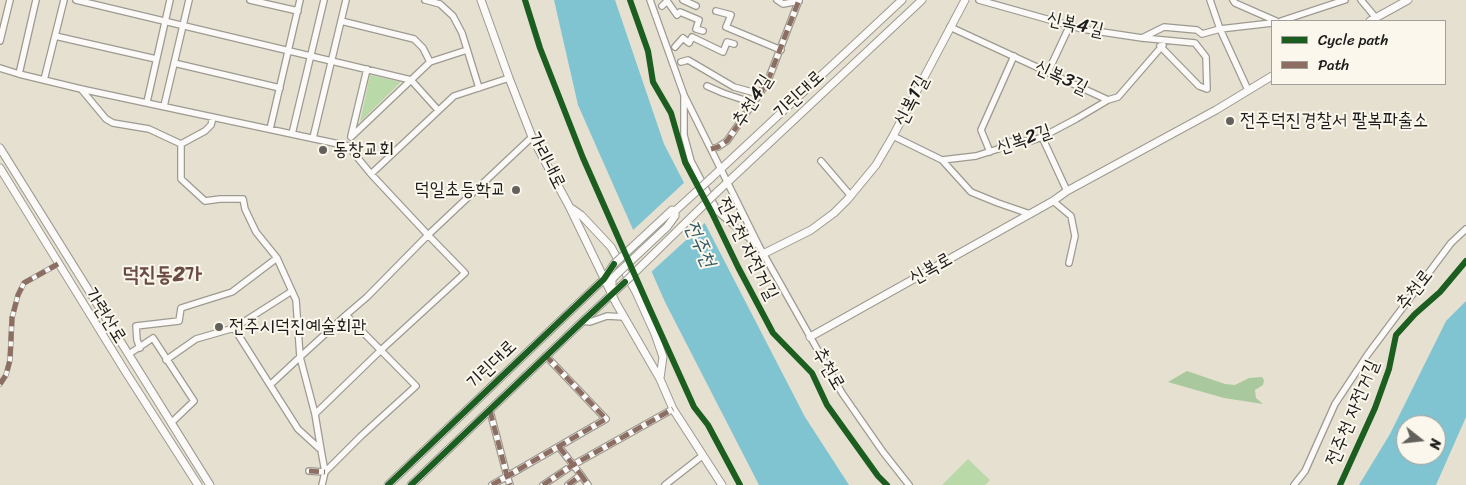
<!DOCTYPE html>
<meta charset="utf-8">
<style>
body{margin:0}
#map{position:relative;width:1466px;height:485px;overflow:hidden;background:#e6e0d0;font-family:Sriracha,sans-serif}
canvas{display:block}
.legend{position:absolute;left:1271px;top:20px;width:175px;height:65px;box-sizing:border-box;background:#fbf7ec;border:1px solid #a29f99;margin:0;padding:6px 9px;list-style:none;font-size:15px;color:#1c1c1c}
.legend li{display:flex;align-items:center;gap:10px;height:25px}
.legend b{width:25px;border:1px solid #a29f99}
.north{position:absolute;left:1396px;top:415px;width:50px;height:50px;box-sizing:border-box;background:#fbf7ec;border:1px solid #a29f99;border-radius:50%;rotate:106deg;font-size:14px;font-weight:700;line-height:20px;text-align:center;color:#1c1c1c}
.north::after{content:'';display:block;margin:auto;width:18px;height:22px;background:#63615b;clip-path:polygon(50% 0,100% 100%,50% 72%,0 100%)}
</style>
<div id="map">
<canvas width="1466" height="485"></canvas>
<ul class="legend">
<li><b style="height:6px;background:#1b5e20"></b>Cycle path</li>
<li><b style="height:6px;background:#8d6e63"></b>Path</li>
</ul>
<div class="north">N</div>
</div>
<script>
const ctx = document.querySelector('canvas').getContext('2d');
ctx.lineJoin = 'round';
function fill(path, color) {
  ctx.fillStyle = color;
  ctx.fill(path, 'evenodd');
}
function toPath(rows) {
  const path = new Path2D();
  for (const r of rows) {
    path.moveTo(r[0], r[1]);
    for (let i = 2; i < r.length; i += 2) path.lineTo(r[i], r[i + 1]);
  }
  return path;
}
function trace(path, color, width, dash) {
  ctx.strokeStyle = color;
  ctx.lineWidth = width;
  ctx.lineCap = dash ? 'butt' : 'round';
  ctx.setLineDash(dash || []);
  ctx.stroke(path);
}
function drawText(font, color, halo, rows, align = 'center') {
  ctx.font = font + ' Sriracha,"Poor Story",sans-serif';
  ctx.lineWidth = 4;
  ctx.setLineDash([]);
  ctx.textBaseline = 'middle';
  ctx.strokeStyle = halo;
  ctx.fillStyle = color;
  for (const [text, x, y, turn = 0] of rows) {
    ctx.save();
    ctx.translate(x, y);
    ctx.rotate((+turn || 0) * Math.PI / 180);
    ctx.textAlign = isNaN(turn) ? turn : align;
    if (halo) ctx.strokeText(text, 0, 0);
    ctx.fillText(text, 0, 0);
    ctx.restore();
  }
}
fill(toPath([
 [370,75,401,82,360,122],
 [968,459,990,480,985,485,942,485]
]), '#bad9a8');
fill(toPath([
 [1187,371,1225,384,1235,385,1249,378,1262,377,1264,380,1263,385,1255,390,1256,398,1263,404,1224,398,1168,382]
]), '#aac89d');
fill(toPath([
 [554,0,615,0,664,144,805,417,849,485,759,485,665,302,578,105],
 [1466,301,1466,417,1436,485,1359,485,1390,434,1446,321],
 [1406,425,1436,425,1436,455,1406,455]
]), '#80c4d1');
fill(toPath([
 [686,181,707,221,650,273,631,232]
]), '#e6e0d0');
const pedestrian = toPath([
 [0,384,6,375,10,360,12,318,18,295,24,283,58,264]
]);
const minor = toPath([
 [76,0,411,80,438,110],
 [250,0,298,11],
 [425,0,440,4,453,16,462,33,479,88],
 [650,0,684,95,759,246,842,393,883,452,909,485],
 [683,0,696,6],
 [777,0,783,4,799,1],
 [979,0,1082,29,1142,38,1195,43,1206,57,1207,89,1199,86,1160,46],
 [1210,0,1220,29,1248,90],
 [1233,0,1235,3,1276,21],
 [1361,0,1376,18],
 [662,6,667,1,677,15,680,12,699,20,696,29,703,31],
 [716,11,731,15,726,27,781,50],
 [341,21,414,39,423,48,430,62],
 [1281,21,1345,0],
 [950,27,1108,100],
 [55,36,156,59],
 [1142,38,1164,27,1197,30,1202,34,1220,29,1272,23],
 [0,41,10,0],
 [675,47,683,38,689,43,692,37,723,52,727,42,734,44],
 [681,62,688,60,734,87,759,94],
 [174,63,280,88],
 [0,68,19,74,81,89,348,146,371,174,428,235,532,137],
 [1048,72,1070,25],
 [19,74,36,0],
 [44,80,64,0],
 [707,86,723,93,753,103],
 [81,89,106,119,113,123,149,129,181,144],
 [684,97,684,135,691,161,718,212,757,245],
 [147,102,170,0],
 [164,106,189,0],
 [213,117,211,125,205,131,181,144,181,179,205,201,220,199,243,199,245,209,256,232,277,258,296,300,300,357,315,414,381,350,465,273,428,235,367,297,346,315,300,357,270,385,234,328],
 [270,129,300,0],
 [292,134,324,0],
 [351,136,367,69],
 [893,136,942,160,976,156,998,149,1007,142,1031,141,1042,137,1076,119,1108,100,1118,97,1163,45],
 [351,137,430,62,467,50],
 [1042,137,1067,191],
 [313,138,346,0],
 [711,149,718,147,727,141,767,83,799,0],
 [990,152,981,130,1014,56],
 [942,160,971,192,998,203,1030,214],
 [821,161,851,196],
 [371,174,454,96,509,78],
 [1053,201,1071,216,1075,236,1069,263],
 [583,321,590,322,607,316,624,317],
 [140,348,137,340,136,326,179,321,181,308,232,292,277,258],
 [129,354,153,338,194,401,171,423],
 [166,360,196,339,234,328,292,291],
 [270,385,298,429,321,450,325,472,322,485],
 [490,411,507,476,510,485],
 [315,414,321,450],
 [559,447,581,475],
 [309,471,325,472,361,436,416,386,346,315],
 [492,485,606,419,546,356],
 [543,485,573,465,673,409],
 [568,485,581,475,588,485],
 [665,485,702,456],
 [1294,485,1305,471,1335,404,1368,354,1451,243,1466,229]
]);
const tertiary = toPath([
 [481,0,509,78,532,137,569,206,616,303,660,379,673,409,722,485],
 [1370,21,1408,0],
 [0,148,210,485],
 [0,168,125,371,198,485],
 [709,180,902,0],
 [716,193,922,0],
 [571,208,581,215,611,247,636,292,655,334,663,357,660,378],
 [763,254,811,230,834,213,848,199,876,165,893,136,965,0],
 [612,293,612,279,619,272],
 [810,337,1053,201,1067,191,1216,110,1272,76],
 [388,485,604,279,614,264],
 [411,485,583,321,625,282]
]);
trace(pedestrian, '#9d9a91', 5.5);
trace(minor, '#9d9a91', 8);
trace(tertiary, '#9d9a91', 9);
trace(pedestrian, '#fbfaf8', 4);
trace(minor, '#fbfaf8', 5.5);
trace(tertiary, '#fbfaf8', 7);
const tertiaryBridge = toPath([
 [614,264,672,210,675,211,709,180],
 [619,272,667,227,675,216,675,211],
 [625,282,716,193]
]);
trace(tertiaryBridge, '#9d9a91', 9, []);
trace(tertiaryBridge, '#fbfaf8', 7);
trace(toPath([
 [711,149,718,147,727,141,767,83,799,0],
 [0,384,6,375,10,360,12,318,18,295,24,283,58,264],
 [490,411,507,476,510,485],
 [559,447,581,475],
 [309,471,325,472],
 [492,485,606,419,546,356],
 [543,485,573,465,673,409],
 [568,485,581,475,588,485]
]), '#8d6e63', 5, [10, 5]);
trace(toPath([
 [525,0,540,48,583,158,648,305,694,407,708,425,740,485],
 [630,0,648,51,653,82,671,113,685,162,712,213,738,267,773,333,812,373,827,405,878,476,887,485],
 [388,485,604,279,614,264],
 [411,485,583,321,625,282],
 [1340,485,1375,408,1389,369,1396,335,1415,314,1440,292,1466,261]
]), '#1b5e20', 6);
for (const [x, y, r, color] of [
 [1230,121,5,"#63615b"],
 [323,150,5,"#63615b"],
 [516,190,5,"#63615b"],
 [219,327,5,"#63615b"]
]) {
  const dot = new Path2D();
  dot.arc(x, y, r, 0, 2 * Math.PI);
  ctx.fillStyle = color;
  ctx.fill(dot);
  trace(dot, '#fbf7ec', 2);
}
drawText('19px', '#1c1c1c', '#fbf7ec', [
 ["신복4길",1075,25,13],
 ["신복3길",1061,78,25],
 ["기린대로",799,95,-43],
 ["추천4길",753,101,-58],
 ["신복1길",912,101,-63],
 ["신복2길",1024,140,-19],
 ["가리내로",546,161,63],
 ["전주천 자전거길",747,249,63],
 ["신복로",931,269,-29],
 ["추천로",1415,290,-52],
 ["가련산로",105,316,58],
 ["기린대로",492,365,-44],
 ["추천로",828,369,60],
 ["전주천 자전거길",1353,413,-68]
]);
drawText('19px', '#1c1c1c', '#fbf7ec', [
 ["전주덕진경찰서 팔복파출소",1240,121],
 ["동창교회",333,150],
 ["덕일초등학교",506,190,"right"],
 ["전주시덕진예술회관",229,327]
], 'left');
drawText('italic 20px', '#325a65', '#fbf7ec', [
 ["전주천",699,244,66]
]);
drawText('bold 21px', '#694b44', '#fbf7ec', [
 ["덕진동2가",162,276]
]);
</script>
